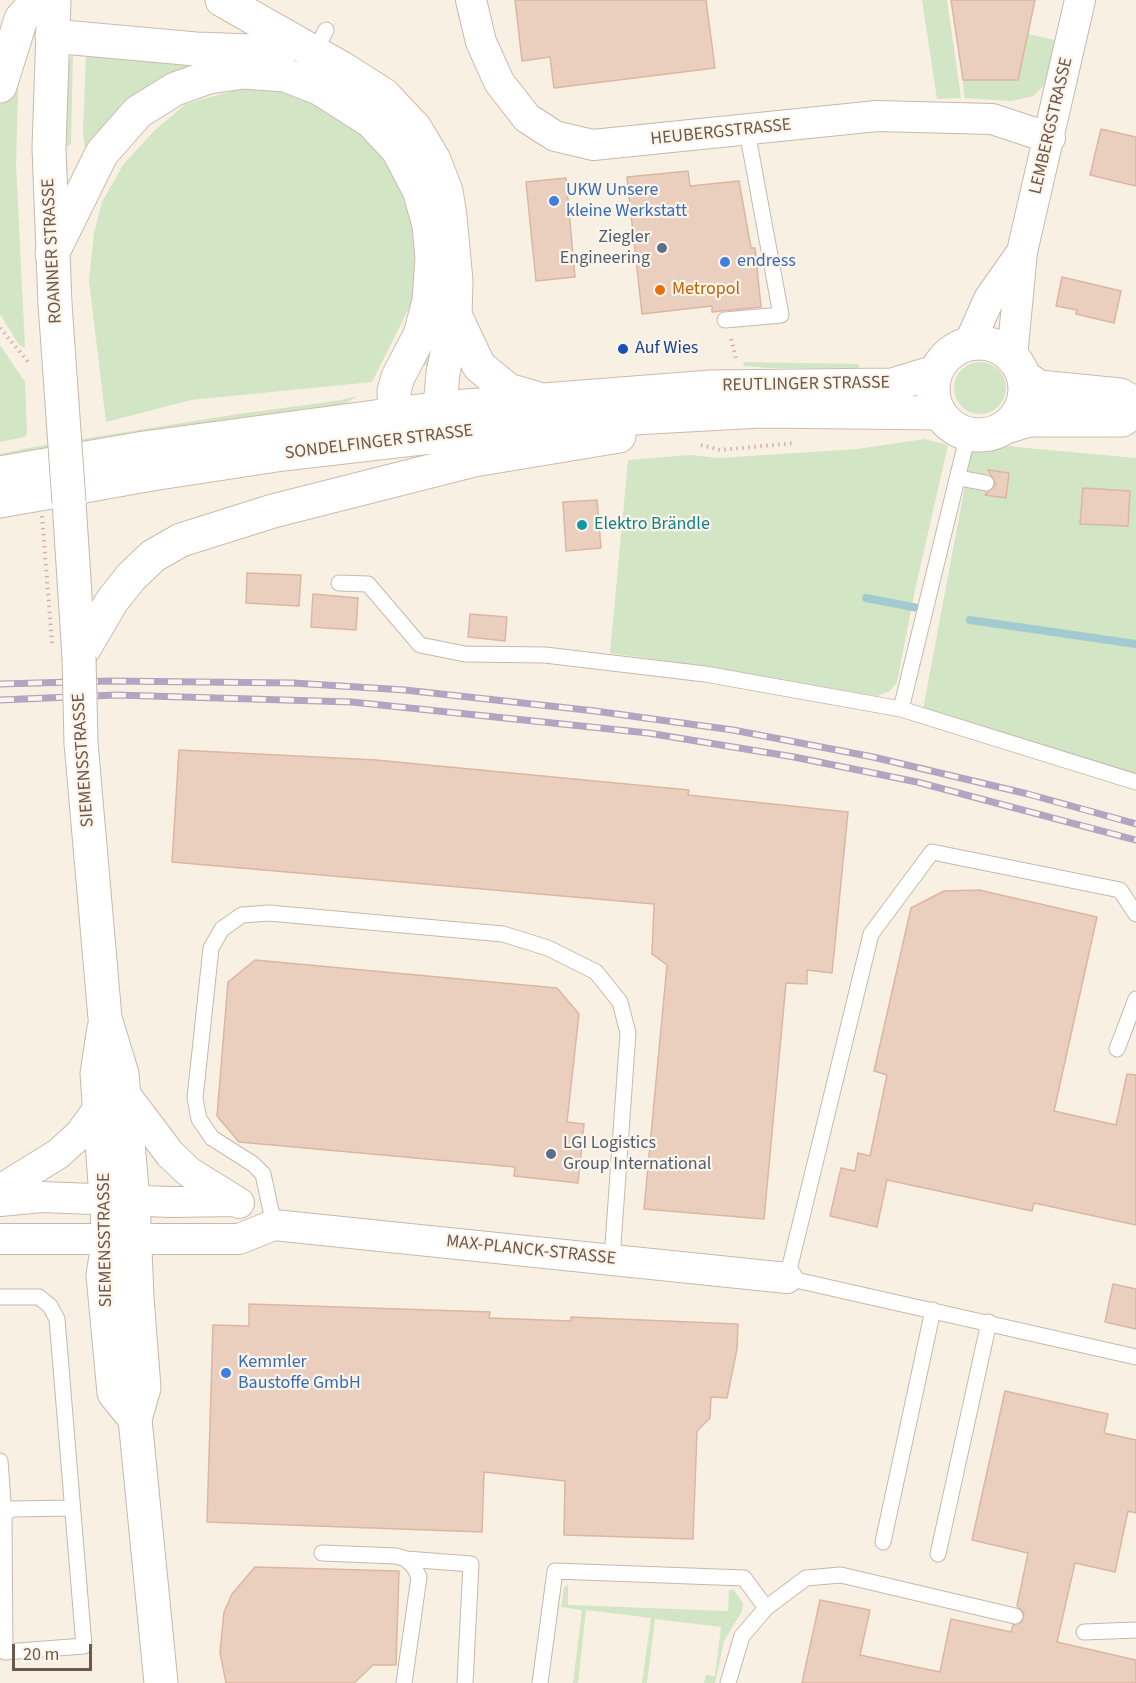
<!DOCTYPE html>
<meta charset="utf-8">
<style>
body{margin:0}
#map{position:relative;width:1136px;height:1683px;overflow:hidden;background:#f9f0e4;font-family:"Source Sans 3",sans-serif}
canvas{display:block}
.scale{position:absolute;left:12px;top:1644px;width:80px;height:27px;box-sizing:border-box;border:3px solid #6e584d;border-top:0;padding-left:8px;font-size:18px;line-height:21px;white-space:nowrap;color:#6e584d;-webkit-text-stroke:4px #fdf5e9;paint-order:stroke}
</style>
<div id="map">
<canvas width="1136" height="1683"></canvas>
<div class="scale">20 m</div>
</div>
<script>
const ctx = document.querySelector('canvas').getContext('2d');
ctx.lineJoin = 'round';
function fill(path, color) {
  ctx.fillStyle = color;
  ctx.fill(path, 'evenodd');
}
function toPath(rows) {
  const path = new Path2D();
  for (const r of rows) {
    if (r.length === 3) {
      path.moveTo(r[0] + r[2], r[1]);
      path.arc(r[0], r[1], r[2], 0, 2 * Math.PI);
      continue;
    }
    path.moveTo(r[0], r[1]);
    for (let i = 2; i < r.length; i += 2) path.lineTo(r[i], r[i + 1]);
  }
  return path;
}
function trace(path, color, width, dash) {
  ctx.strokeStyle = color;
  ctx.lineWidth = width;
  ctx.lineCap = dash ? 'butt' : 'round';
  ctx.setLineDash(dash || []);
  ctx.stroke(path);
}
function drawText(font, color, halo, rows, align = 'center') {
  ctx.font = font + ' "Source Sans 3",sans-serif';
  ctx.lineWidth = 4.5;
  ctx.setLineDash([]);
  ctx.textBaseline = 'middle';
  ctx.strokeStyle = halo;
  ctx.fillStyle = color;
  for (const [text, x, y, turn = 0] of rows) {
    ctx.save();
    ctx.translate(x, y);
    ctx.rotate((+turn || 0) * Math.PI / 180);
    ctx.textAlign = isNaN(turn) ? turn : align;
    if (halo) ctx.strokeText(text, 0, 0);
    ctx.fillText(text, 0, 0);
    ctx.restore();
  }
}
fill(toPath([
 [922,0,947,0,961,98,937,99],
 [1028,34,1055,40,1050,80,1033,96,1011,101,964,98,963,80,1017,80],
 [90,50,269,61,409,142,437,368,418,364,428,341,406,145,240,65,86,162,83,129,86,58],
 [73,54,71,144,67,147,67,62],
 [15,55,19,56,16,165,25,348,19,345,0,314,0,107],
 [246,87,282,90,313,98,390,154,416,224,415,296,372,382,191,400,106,422,89,281,94,233,102,202,123,165,155,130,186,104],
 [0,345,25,382,27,433,25,437,0,442],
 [980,388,26],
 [744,362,859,364,859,368,768,368,743,366],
 [358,396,344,404,331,407,0,460,0,454,33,447,238,414,336,401],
 [924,439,948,445,915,590,897,682,890,691,878,696,702,666,610,653,628,460,690,455,719,458,858,449],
 [973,443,1136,458,1136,783,921,720],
 [568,1584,568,1605,728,1611,729,1590,734,1590,743,1603,742,1611,724,1641,715,1683,704,1683,706,1675,715,1676,721,1627,655,1619,647,1683,642,1683,651,1618,586,1610,578,1683,573,1683,582,1610,561,1607,564,1588]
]), '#d2e5c4');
trace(toPath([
 [866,598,918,608],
 [970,620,1136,644]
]), '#a2cad1', 8);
const building = toPath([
 [515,0,706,0,715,68,554,88,550,57,522,61,515,0],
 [951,0,1035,0,1018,80,963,80,951,0],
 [1101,129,1136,137,1136,186,1090,175,1101,129],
 [688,171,690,186,739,181,751,248,755,248,761,307,712,312,712,306,642,314,627,177,688,171],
 [566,178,575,277,536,281,526,182,566,178],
 [1062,277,1121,291,1114,323,1076,314,1077,310,1056,306,1062,277],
 [988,470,1009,473,1006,498,985,495,996,484,988,470],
 [1083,488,1130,491,1128,526,1080,524,1083,488],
 [597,500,601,548,566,551,563,502,597,500],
 [247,573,301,575,299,606,246,603,247,573],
 [313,594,358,598,356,630,311,627,313,594],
 [470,614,507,617,505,641,468,637,470,614],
 [179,750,376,760,689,790,688,795,848,812,832,973,807,970,807,984,786,983,764,1219,644,1209,667,965,652,954,654,904,172,862,179,750],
 [979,890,1097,917,1054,1111,1116,1125,1127,1074,1136,1075,1136,1225,1034,1203,1032,1211,887,1180,877,1227,830,1216,841,1168,855,1171,858,1153,870,1156,887,1075,874,1071,911,908,944,891,979,890],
 [255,960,557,988,579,1014,567,1122,584,1124,578,1183,514,1176,515,1167,239,1142,217,1116,228,982,255,960],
 [1113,1284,1136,1289,1136,1329,1105,1322,1113,1284],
 [249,1304,490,1312,489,1318,571,1321,571,1317,738,1324,737,1349,727,1398,711,1397,710,1418,697,1431,693,1539,564,1535,565,1481,484,1472,482,1532,207,1522,213,1325,249,1326,249,1304],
 [1005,1391,1108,1414,1104,1433,1136,1440,1136,1513,1128,1511,1115,1572,1075,1563,1057,1642,1136,1660,1136,1683,802,1683,820,1600,870,1610,860,1655,940,1672,951,1619,1011,1632,1013,1625,1022,1622,1024,1613,1017,1606,1028,1553,972,1540,1005,1391],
 [255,1567,399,1571,396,1665,373,1665,354,1683,226,1683,220,1652,224,1612,232,1594,255,1567]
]);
fill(building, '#ebcfbe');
trace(building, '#dcb6a1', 1.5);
const service = toPath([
 [314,53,326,30],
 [725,320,781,315,747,131],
 [968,434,901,709,1136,782],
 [959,478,986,483],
 [339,583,368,584,420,645,465,654,545,655,705,674,901,709],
 [1136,914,1120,890,932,852,871,934,787,1278,1136,1357],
 [1117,1049,1136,999],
 [274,1225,263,1174,253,1164,212,1138,199,1119,195,1098,211,948,222,929,242,915,269,913,503,934,548,948,596,972,620,1002,628,1033,612,1259],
 [0,1297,39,1297,50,1306,57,1319,84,1646,5,1652,4,1515,0,1461],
 [0,1519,11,1509,72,1508],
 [883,1542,933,1310],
 [322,1553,396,1556,406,1559,414,1567,419,1577,404,1683],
 [938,1554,989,1322],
 [406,1559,471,1564,465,1683],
 [1084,1632,1136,1630],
 [540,1683,555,1571,744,1578,766,1608],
 [728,1683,742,1636,766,1608,806,1578,841,1575,1015,1616]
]);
const minor = toPath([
 [471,0,481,42,499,82,527,118,555,136,593,145,877,116,992,119,1050,138],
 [969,344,989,299,1022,252],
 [1012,357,1022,252,1080,0],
 [124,1093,170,1154,189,1172,239,1203],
 [0,1196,8,1185,58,1154,80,1134,100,1107],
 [0,1201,42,1197,171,1202,236,1201],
 [0,1239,239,1239,274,1225,787,1278]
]);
const tertiary = toPath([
 [54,0,49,148,55,304],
 [69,502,79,657],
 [81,743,105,1018,122,1074,133,1201,137,1298,144,1388,135,1419,161,1683],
 [104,1028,97,1074,109,1238,103,1275,114,1393,135,1419]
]);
const secondary = toPath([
 [222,0,340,67,384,95,415,128,434,160,446,191,450,216,456,281,455,315,443,373,438,429],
 [52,36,196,49,280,52],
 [0,86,21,19,38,0],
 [52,254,102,153,138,112,175,89,209,77,244,72,285,75,319,88,371,121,398,150,419,190,429,225,432,258,429,301,420,335,398,377,394,391,395,413,404,433],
 [455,315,479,366,508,390,536,398],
 [979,389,46],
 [1023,376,1039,387,1120,395,1136,404],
 [1006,427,1029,420,1122,420,1136,411],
 [0,473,144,448,441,408,711,387,892,385,935,372],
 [0,501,152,474,283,454,560,422,761,411,940,413],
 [79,657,112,601,131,577,153,556,181,540,273,511,474,460,619,436]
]);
trace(service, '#c8b8ac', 17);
trace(minor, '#c8b8ac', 32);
trace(tertiary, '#c8b8ac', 35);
trace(secondary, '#cebaac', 35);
trace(toPath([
 [0,328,30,364],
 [731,339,736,358],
 [701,445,720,450,795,443]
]), '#d0b3a2', 4, [1.5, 4.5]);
trace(service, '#fff', 15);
trace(minor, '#fff', 30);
trace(tertiary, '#fff', 33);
trace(secondary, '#fff', 33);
const rail = toPath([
 [0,684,111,681,293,683,405,690,595,711,733,730,873,757,1028,794,1136,824],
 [0,700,116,695,352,702,648,733,794,757,917,782,1136,840]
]);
trace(rail, '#b3a4c1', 7);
trace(rail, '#fdf5e9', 4.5, [14]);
const tertiaryBridge = toPath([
 [55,304,69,502],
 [79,657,81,743]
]);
trace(tertiaryBridge, '#c8b8ac', 35, []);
trace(toPath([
 [42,516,52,643]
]), '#d0b3a2', 4, [1.5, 4.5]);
trace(tertiaryBridge, '#fff', 33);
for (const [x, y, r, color] of [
 [554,201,6,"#3f7fe0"],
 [662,248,6,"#5c6f8a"],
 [725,262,6,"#3f7fe0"],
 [660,290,6,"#e8710a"],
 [623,349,6,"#1a4fb4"],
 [582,525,6,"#0f9aa8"],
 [551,1154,6,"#5c6f8a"],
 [226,1373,6,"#3f7fe0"]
]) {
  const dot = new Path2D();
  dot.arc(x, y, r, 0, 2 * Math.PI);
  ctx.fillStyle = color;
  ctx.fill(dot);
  trace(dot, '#fdf5e9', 2);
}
drawText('18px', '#6e584d', '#fdf5e9', [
 ["LEMBERGSTRASSE",1052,126,-77],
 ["HEUBERGSTRASSE",721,133,-6],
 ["ROANNER STRASSE",53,251,-93],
 ["REUTLINGER STRASSE",806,385,-1],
 ["SONDELFINGER STRASSE",379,443,-7],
 ["SIEMENSSTRASSE",84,760,-94],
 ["SIEMENSSTRASSE",106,1240,-91],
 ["MAX-PLANCK-STRASSE",531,1251,6]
]);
drawText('18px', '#366cbe', '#fdf5e9', [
 ["UKW Unsere",566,191],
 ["kleine Werkstatt",566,212],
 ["endress",737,262],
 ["Kemmler",238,1363],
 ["Baustoffe GmbH",238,1384]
], 'left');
drawText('18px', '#4e5e75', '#fdf5e9', [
 ["Ziegler",650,238],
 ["Engineering",650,259],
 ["LGI Logistics",563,1144,"left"],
 ["Group International",563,1165,"left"]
], 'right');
drawText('18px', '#c56008', '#fdf5e9', [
 ["Metropol",672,290]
], 'left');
drawText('18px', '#164399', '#fdf5e9', [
 ["Auf Wies",635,349]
], 'left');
drawText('18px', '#0d838f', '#fdf5e9', [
 ["Elektro Brändle",594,525]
], 'left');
</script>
